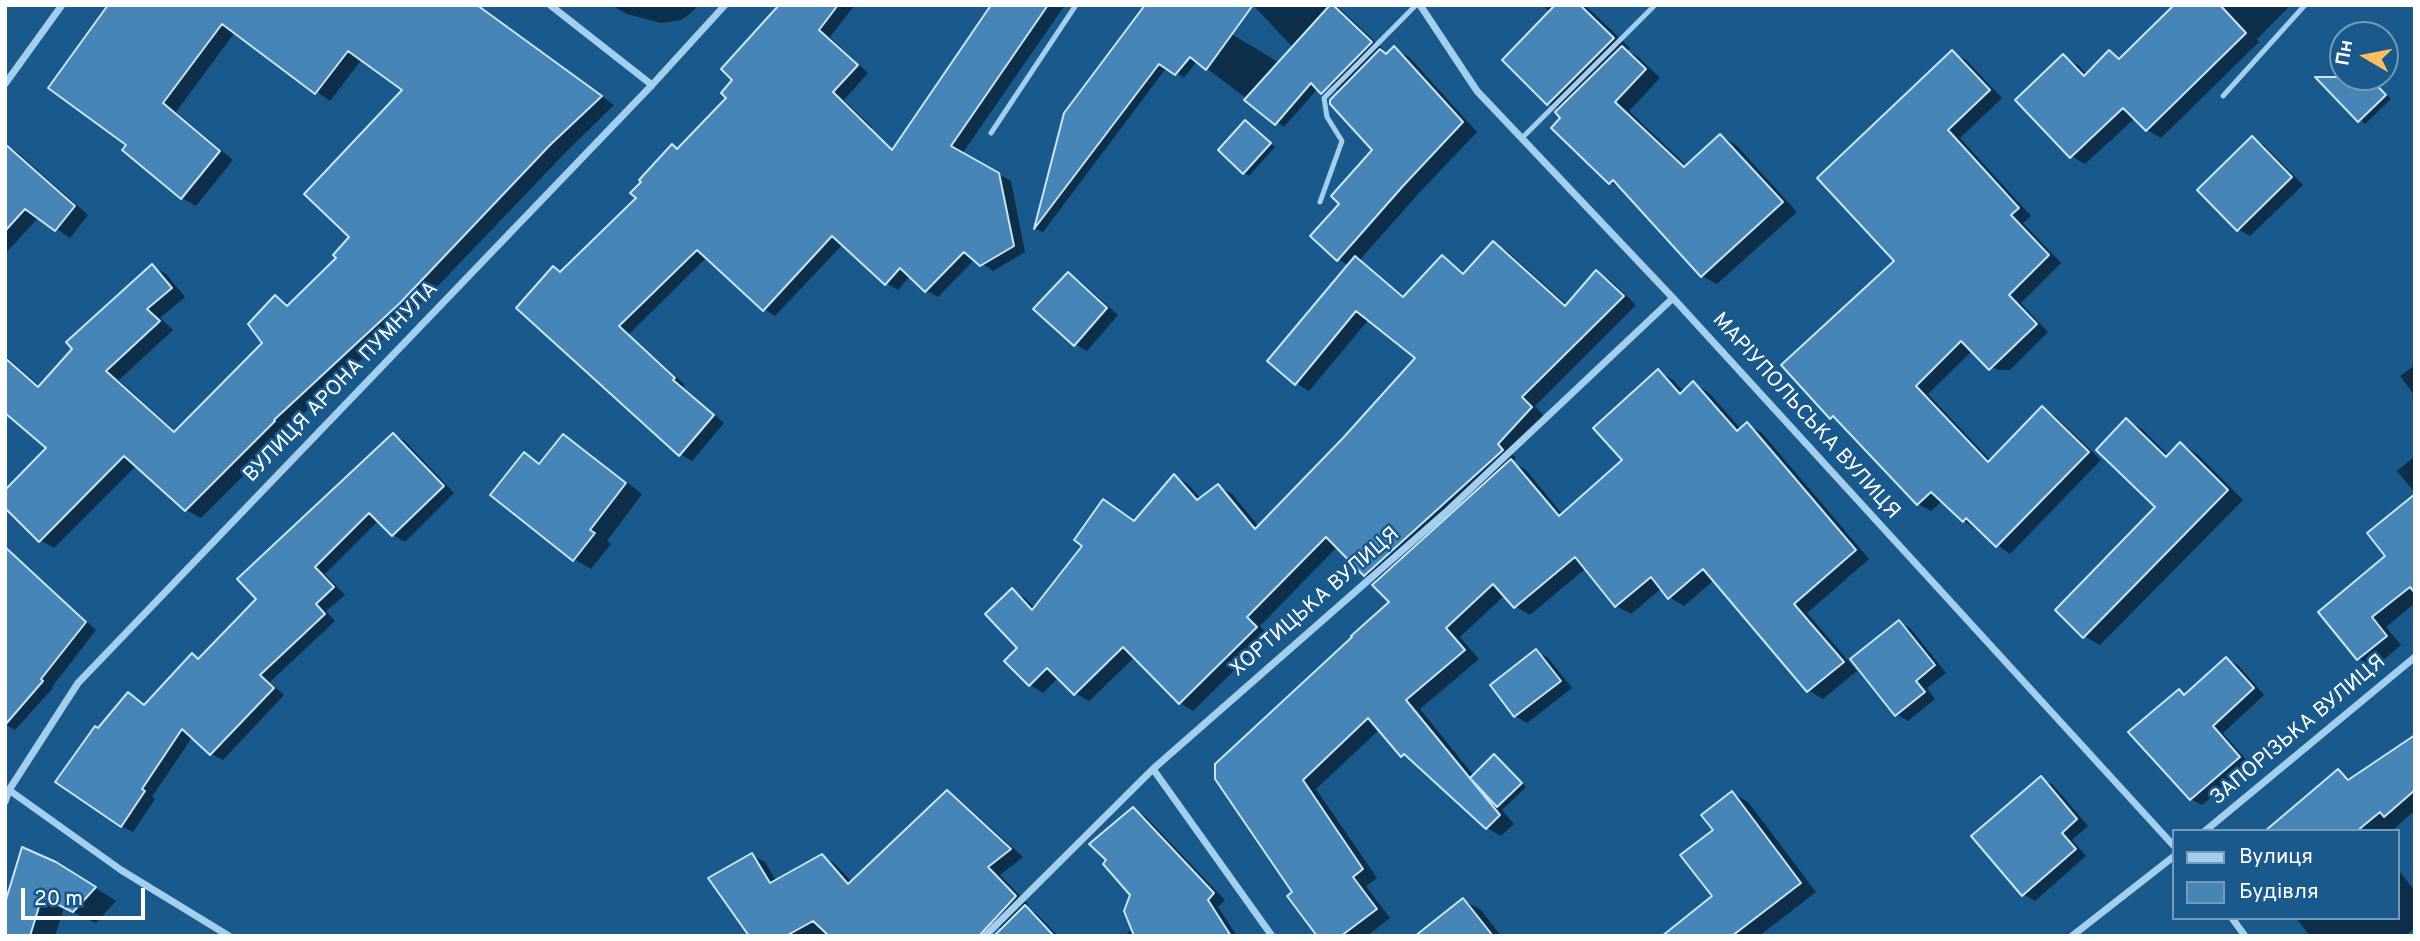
<!DOCTYPE html>
<meta charset="utf-8">
<style>
body{margin:0}
#map{position:relative;width:2420px;height:941px;overflow:hidden;background:#19598c;font-family:Overpass,sans-serif}
canvas{display:block}
.frame{position:absolute;inset:0;border:7px solid #fff;pointer-events:none}
.legend{position:absolute;left:2172px;top:829px;width:228px;height:91px;box-sizing:border-box;background:#19598c;border:2px solid #759bba;margin:0;padding:9px 12px;list-style:none;font-size:21px;color:#fff}
.legend li{display:flex;align-items:center;gap:14px;height:35px}
.legend b{width:35px;border:2px solid #759bba}
.north{position:absolute;left:2329px;top:21px;width:70px;height:70px;box-sizing:border-box;background:#19598c;border:2px solid #759bba;border-radius:50%;rotate:280deg;font-size:19px;font-weight:700;line-height:28px;text-align:center;color:#fff}
.north::after{content:'';display:block;margin:auto;width:24px;height:32px;background:#ffbf61;clip-path:polygon(50% 0,100% 100%,50% 72%,0 100%)}
.scale{position:absolute;left:21px;top:888px;width:124px;height:32px;box-sizing:border-box;border:4px solid #fff;border-top:0;padding-left:9px;font-size:21px;line-height:24px;white-space:nowrap;color:#fff;-webkit-text-stroke:5px #19598c;paint-order:stroke}
</style>
<div id="map">
<canvas width="2420" height="941"></canvas>
<div class="frame"></div>
<ul class="legend">
<li><b style="height:9px;background:#a4ceee"></b>Вулиця</li>
<li><b style="height:19px;background:#4685b6"></b>Будівля</li>
</ul>
<div class="north">Пн</div>
<div class="scale">20 m</div>
</div>
<script>
const ctx = document.querySelector('canvas').getContext('2d');
ctx.lineJoin = 'round';
function fill(path, color) {
  ctx.fillStyle = color;
  ctx.fill(path, 'evenodd');
}
function toPath(rows) {
  const path = new Path2D();
  for (const r of rows) {
    path.moveTo(r[0], r[1]);
    for (let i = 2; i < r.length; i += 2) path.lineTo(r[i], r[i + 1]);
  }
  return path;
}
function trace(path, color, width, dash) {
  ctx.strokeStyle = color;
  ctx.lineWidth = width;
  ctx.lineCap = dash ? 'butt' : 'round';
  ctx.setLineDash(dash || []);
  ctx.stroke(path);
}
function drawText(font, color, halo, rows, align = 'center') {
  ctx.font = font + ' Overpass,sans-serif';
  ctx.lineWidth = 5;
  ctx.setLineDash([]);
  ctx.textBaseline = 'middle';
  ctx.strokeStyle = halo;
  ctx.fillStyle = color;
  for (const [text, x, y, turn = 0] of rows) {
    ctx.save();
    ctx.translate(x, y);
    ctx.rotate((+turn || 0) * Math.PI / 180);
    ctx.textAlign = isNaN(turn) ? turn : align;
    if (halo) ctx.strokeText(text, 0, 0);
    ctx.fillText(text, 0, 0);
    ctx.restore();
  }
}
fill(toPath([
 [111,5,476,5,614,105,565,153,414,311,287,429,289,430,201,518,186,510,137,465,54,548,40,540,49,448,5,411,5,356,41,387,152,266,166,274,185,297,160,318,173,330,119,380,176,432,264,343,276,297,290,305,339,258,352,237,405,90,362,59,330,101,235,32,176,112,233,160,196,206,182,198,128,145],
 [611,5,698,5,691,13,681,20,661,23,627,14],
 [782,5,855,5,830,37,868,73,844,100,872,127,839,192,858,203,993,5,1065,5,962,154,1011,181,1025,252,993,271,975,259,938,297,926,290,911,275,898,290,886,283,843,244,775,316,764,309,707,257,629,334,685,385,683,387,724,423,692,461,680,454,562,273,638,198,673,146,679,150,729,98,734,80],
 [1184,5,1319,87,1284,127,1197,61,1184,78,1167,67,1043,232,1036,229,1065,114],
 [1253,5,1336,5,1383,49,1381,51,1387,55,1394,49,1409,57,1477,132,1418,194,1359,261,1406,297,1442,257,1466,274,1494,244,1507,251,1567,305,1597,273,1610,280,1636,305,1535,406,1544,416,1510,452,1516,458,1512,462,1526,470,1563,515,1624,461,1658,371,1673,380,1684,392,1693,384,1708,392,1741,429,1747,424,1762,433,1869,559,1807,613,1857,671,1823,699,1808,690,1714,580,1684,606,1669,597,1662,588,1631,614,1616,606,1586,568,1530,615,1515,606,1505,595,1460,637,1479,659,1420,709,1474,776,1494,757,1526,787,1502,810,1514,824,1501,836,1487,828,1417,764,1402,755,1380,729,1316,789,1377,878,1366,886,1390,918,1367,936,1319,936,1294,892,1217,779,1392,602,1378,582,1365,575,1337,547,1260,626,1269,636,1193,711,1180,703,1135,657,1089,701,1075,693,1059,677,1043,693,1030,685,1019,648,1012,590,1025,598,1035,608,1135,522,1174,476,1188,484,1201,499,1218,486,1232,494,1260,528,1345,439,1417,358,1369,319,1309,391,1296,383,1349,266,1338,259,1342,204,1374,150,1340,92,1329,86],
 [1543,5,1589,5,1587,7,1630,48,1627,51,1637,56,1660,78,1629,111,1688,167,1721,136,1736,145,1797,212,1717,284,1702,276,1625,191,1610,182,1563,118,1560,110,1549,104,1504,60,1550,13],
 [2177,5,2291,5,2257,39,2259,42,2161,138,2147,130,2135,118,2085,164,2071,156,2063,57,2078,65,2087,75,2110,52,2122,59],
 [1953,53,1966,60,2002,98,1960,138,2031,216,2023,223,2061,263,2021,303,2048,332,2010,370,1998,370,1984,362,1973,350,1928,394,1991,461,2042,408,2055,416,2101,460,2010,554,1964,521,1943,500,1931,511,1918,504,1842,423,1831,417,1897,261],
 [2343,74,2343,77,2370,77,2391,99,2365,124,2328,89],
 [1246,122,1275,147,1249,176,1244,173],
 [2253,139,2264,145,2303,185,2250,236,2238,229],
 [5,145,17,152,88,215,70,238,39,217,5,254],
 [1068,274,1080,281,1118,315,1087,351,1075,344],
 [2415,365,2415,396,2400,376],
 [2126,420,2142,429,2169,456,2181,444,2197,454,2243,500,2100,645,2084,636,2158,507],
 [393,435,405,441,454,493,405,542,393,535,379,520,325,574,345,595,326,611,335,621,270,682,284,695,223,760,211,754,193,736,152,797,155,799,133,832,121,826,98,730,129,694,146,705,192,656,200,660,258,599],
 [563,436,580,446,642,494,607,541,611,544,591,569,574,559,525,454,541,464],
 [2415,456,2415,493,2397,471],
 [2415,496,2415,603,2386,627,2401,645,2374,668,2359,659,2320,612,2387,556],
 [15,558,26,565,96,630,52,687,53,688,15,730,5,724],
 [1899,622,1911,629,1946,673,1927,688,1935,699,1908,721,1896,714],
 [1536,651,1548,658,1572,688,1527,723,1515,716],
 [2227,659,2238,665,2264,695,2223,733,2250,764,2202,805,2191,799,2179,691,2186,695],
 [2415,737,2415,810,2392,831,2268,831,2338,771,2352,779],
 [2041,778,2053,785,2088,826,2072,840,2086,856,2035,901,2023,894],
 [947,792,960,800,1023,857,1000,875,1029,905,1026,907,1037,914,1058,936,1003,936,1003,930,990,922,955,936,751,936,752,855,765,862,777,882,822,856,835,864,852,882],
 [1732,793,1748,802,1816,892,1759,936,1667,936,1714,896],
 [1133,809,1145,816,1225,900,1218,907,1237,936,1124,936,1133,928],
 [2397,868,2415,891,2415,928,2405,936,2310,936,2296,918,2397,918],
 [77,876,116,901,96,923,64,908,55,936,5,936,5,909],
 [1463,900,1481,910,1501,936,1433,936]
]), '#0007');
const building = toPath([
 [108,5,477,5,602,96,550,145,400,303,274,420,275,421,185,511,124,456,39,542,5,508,5,490,46,448,5,413,5,358,38,387,72,349,66,342,152,264,172,288,147,309,160,321,106,371,174,432,262,343,248,324,275,295,287,306,336,258,333,255,349,237,304,194,402,90,348,51,315,94,222,24,163,103,220,151,181,199,122,150,126,145,48,88,108,5],
 [779,5,838,5,819,30,858,65,833,92,892,150,991,5,1048,5,951,146,999,173,1014,246,980,266,964,252,925,292,900,268,885,285,832,236,763,311,697,250,619,326,675,378,673,380,714,415,679,456,516,308,553,266,560,272,636,198,630,193,641,182,639,180,672,144,677,149,726,98,721,93,732,80,721,69,779,5],
 [1145,5,1253,5,1206,70,1190,57,1175,75,1159,64,1034,229,1064,113,1145,5],
 [1330,5,1333,5,1372,42,1321,94,1311,83,1275,125,1244,100,1330,5],
 [1555,5,1580,5,1614,38,1547,105,1502,60,1555,5],
 [2174,5,2220,5,2246,33,2146,131,2123,108,2070,158,2015,100,2063,54,2084,76,2109,50,2119,59,2174,5],
 [1394,46,1463,122,1403,186,1337,261,1310,236,1339,204,1331,196,1372,150,1330,104,1330,100,1380,49,1386,54,1394,46],
 [1622,46,1646,69,1615,102,1684,167,1720,134,1783,202,1701,277,1613,180,1609,184,1551,128,1560,118,1555,112,1622,46],
 [1952,50,1990,90,1948,130,2019,208,2011,215,2049,255,2009,295,2037,324,1989,370,1961,341,1916,386,1988,462,2042,406,2089,452,1996,547,1966,518,1963,522,1931,492,1917,505,1833,416,1830,419,1781,365,1894,261,1817,178,1952,50],
 [2315,77,2369,77,2386,95,2358,122,2315,77],
 [1245,120,1271,143,1243,174,1218,150,1245,120],
 [2252,136,2292,177,2237,231,2197,190,2252,136],
 [5,144,75,206,55,231,25,209,5,231,5,144],
 [1493,241,1565,306,1596,270,1624,296,1522,397,1532,407,1498,444,1503,450,1364,576,1326,537,1247,617,1257,627,1179,704,1123,647,1074,695,1047,668,1029,686,1004,661,1017,648,985,614,1012,588,1032,610,1082,546,1074,540,1103,499,1134,521,1174,474,1197,500,1218,484,1255,529,1343,438,1415,358,1356,311,1295,385,1267,361,1355,256,1403,297,1442,255,1463,274,1493,241],
 [1068,272,1107,308,1074,346,1033,309,1068,272],
 [1658,369,1680,394,1693,381,1737,431,1747,422,1856,550,1794,604,1844,662,1807,692,1703,569,1668,599,1651,577,1615,607,1575,557,1514,608,1493,584,1446,628,1465,650,1406,700,1500,815,1486,829,1404,754,1401,757,1368,718,1303,780,1363,869,1353,877,1377,909,1341,936,1317,936,1287,896,1292,892,1215,779,1215,764,1352,637,1351,636,1389,602,1372,585,1511,459,1559,516,1622,460,1593,428,1658,369],
 [2126,418,2166,457,2180,442,2228,490,2083,638,2055,610,2155,507,2096,450,2126,418],
 [393,433,444,486,392,536,369,513,315,567,334,587,316,604,325,614,260,675,274,688,210,755,182,729,142,789,145,791,121,827,55,782,95,726,98,728,128,692,144,705,192,653,198,659,256,599,237,579,393,433],
 [563,434,626,483,590,530,595,533,573,561,490,495,524,452,539,464,563,434],
 [2415,494,2415,593,2410,587,2372,617,2387,636,2357,660,2318,612,2385,556,2367,533,2415,494],
 [5,547,86,622,41,679,43,681,5,725,5,547],
 [1899,620,1935,665,1916,681,1925,692,1895,716,1850,659,1899,620],
 [1536,649,1561,681,1514,717,1490,685,1536,649],
 [2226,657,2254,688,2213,726,2240,757,2190,800,2128,732,2179,689,2184,695,2226,657],
 [2415,735,2415,790,2384,817,2380,812,2357,831,2265,831,2338,769,2348,780,2415,735],
 [1494,754,1522,783,1497,807,1470,778,1494,754],
 [2041,776,2077,819,2062,833,2076,849,2022,896,1971,836,2041,776],
 [947,790,1011,849,988,867,1016,896,979,936,829,936,813,921,786,936,749,936,708,878,752,853,770,883,822,854,848,884,947,790],
 [1732,791,1801,883,1732,936,1662,936,1712,896,1680,855,1713,830,1701,815,1732,791],
 [1133,807,1214,893,1208,900,1231,936,1134,936,1124,911,1130,895,1103,864,1106,860,1089,844,1133,807],
 [22,847,56,862,96,887,73,912,42,897,30,936,5,936,5,903,22,847],
 [1463,898,1493,936,1415,936,1463,898],
 [1025,905,1054,936,994,936,1025,905]
]);
fill(building, '#4685b6');
trace(building, '#cae5fa', 2);
trace(toPath([
 [2223,96,2305,5],
 [991,133,1076,5],
 [1522,138,1655,5],
 [1320,202,1342,141,1327,117,1324,98,1416,5]
]), '#a4ceee', 5);
trace(toPath([
 [550,5,652,85],
 [1420,5,1477,91,1673,298,2173,845],
 [5,84,62,5],
 [1153,769,1272,936],
 [9,790,121,870,229,936],
 [5,802,9,790,78,683,652,85,725,5],
 [2205,831,2415,657],
 [2232,918,2245,936],
 [985,936,1153,769,1445,513,1673,298],
 [2072,936,2173,857]
]), '#a4ceee', 7);
drawText('21px', '#fff', '#19598c', [
 ["ВУЛИЦЯ АРОНА ПУМНУЛА",342,383,-46],
 ["МАРІУПОЛЬСЬКА ВУЛИЦЯ",1805,417,48],
 ["ХОРТИЦЬКА ВУЛИЦЯ",1316,603,-41],
 ["ЗАПОРІЗЬКА ВУЛИЦЯ",2299,731,-40]
]);
</script>
